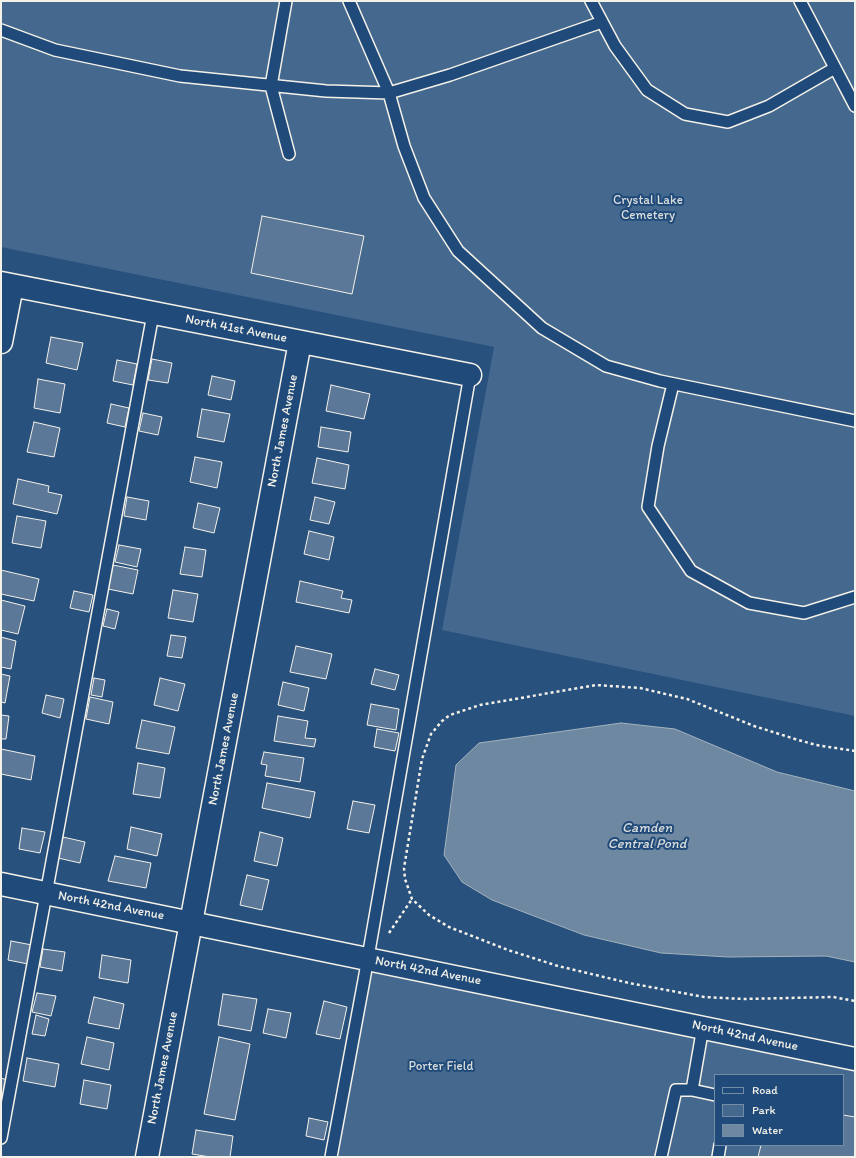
<!DOCTYPE html>
<style>
body{margin:0}
#map{position:relative;width:856px;height:1158px;overflow:hidden;background:#28517e;font-family:Itim,sans-serif}
canvas{display:block}
.frame{position:absolute;inset:0;border:2px solid #f4f1e8;pointer-events:none}
.legend{position:absolute;left:714px;top:1074px;width:130px;height:72px;box-sizing:border-box;background:#1f4a7a;border:1px solid #748da6;margin:0;padding:5px 7px;list-style:none;font-size:12px;color:#f4f1e8}
.legend li{display:flex;align-items:center;gap:8px;height:20px}
.legend b{width:20px;border:1px solid #748da6}
</style>
<div id="map">
<canvas width="856" height="1158"></canvas>
<div class="frame"></div>
<ul class="legend">
<li><b style="height:5px;background:#1f4a7a"></b>Road</li>
<li><b style="height:11px;background:#45688e"></b>Park</li>
<li><b style="height:11px;background:#6e88a2"></b>Water</li>
</ul>
</div>
<script>
const ctx = document.querySelector('canvas').getContext('2d');
ctx.lineJoin = 'round';
function fill(path, color) {
  ctx.fillStyle = color;
  ctx.fill(path, 'evenodd');
}
function toPath(rows) {
  const path = new Path2D();
  for (const r of rows) {
    path.moveTo(r[0], r[1]);
    for (let i = 2; i < r.length; i += 2) path.lineTo(r[i], r[i + 1]);
  }
  return path;
}
function trace(path, color, width, dash) {
  ctx.strokeStyle = color;
  ctx.lineWidth = width;
  ctx.lineCap = dash ? 'butt' : 'round';
  ctx.setLineDash(dash || []);
  ctx.stroke(path);
}
function drawText(font, color, halo, rows, align = 'center') {
  ctx.font = font + ' Itim,sans-serif';
  ctx.lineWidth = 4;
  ctx.setLineDash([]);
  ctx.textBaseline = 'middle';
  ctx.strokeStyle = halo;
  ctx.fillStyle = color;
  for (const [text, x, y, turn = 0] of rows) {
    ctx.save();
    ctx.translate(x, y);
    ctx.rotate((+turn || 0) * Math.PI / 180);
    ctx.textAlign = isNaN(turn) ? turn : align;
    if (halo) ctx.strokeText(text, 0, 0);
    ctx.fillText(text, 0, 0);
    ctx.restore();
  }
}
fill(toPath([
 [1,1,855,1,855,716,442,630,494,347,1,247],
 [368,959,855,1060,855,1157,333,1157],
 [715,1075,843,1075,843,1145,715,1145]
]), '#45688e');
const water = toPath([
 [621,723,675,729,777,772,855,791,855,962,826,956,728,957,661,953,584,935,492,900,462,882,444,855,456,765,479,743,621,723]
]);
fill(water, '#6e88a2');
trace(water, '#a4b2be', 1);
const building = toPath([
 [262,216,364,236,352,294,251,273,262,216],
 [51,337,83,343,77,370,46,363,51,337],
 [152,359,172,363,168,383,148,380,152,359],
 [117,360,137,364,133,385,113,381,117,360],
 [212,376,235,381,231,400,208,395,212,376],
 [38,379,65,384,60,413,34,408,38,379],
 [331,385,370,394,364,419,326,411,331,385],
 [111,404,129,408,125,427,107,423,111,404],
 [202,409,230,414,224,442,197,437,202,409],
 [143,413,162,417,158,435,139,431,143,413],
 [34,422,60,428,54,457,27,452,34,422],
 [321,427,351,432,348,452,318,447,321,427],
 [195,457,222,462,217,488,190,482,195,457],
 [317,458,349,465,345,489,312,483,317,458],
 [18,479,49,486,48,492,62,495,57,514,13,504,18,479],
 [127,497,149,501,146,520,124,516,127,497],
 [315,497,335,502,329,524,310,520,315,497],
 [198,503,220,508,214,533,193,528,198,503],
 [17,516,46,521,41,548,12,543,17,516],
 [309,531,334,537,329,560,304,554,309,531],
 [119,545,141,549,137,567,115,562,119,545],
 [185,547,206,550,202,577,180,574,185,547],
 [113,565,138,570,133,594,108,589,113,565],
 [1,570,39,579,34,601,1,594,1,570],
 [300,581,343,591,341,598,352,600,349,613,296,602,300,581],
 [173,590,198,594,193,622,168,618,173,590],
 [74,591,93,595,89,612,70,608,74,591],
 [1,600,25,606,18,634,1,630,1,600],
 [107,609,119,612,115,629,103,626,107,609],
 [171,635,186,637,182,658,167,656,171,635],
 [1,637,16,641,11,669,1,667,1,637],
 [296,646,332,654,326,679,290,672,296,646],
 [375,669,399,675,395,690,371,684,375,669],
 [1,674,10,676,5,703,1,702,1,674],
 [94,678,105,680,102,697,91,695,94,678],
 [160,678,185,684,178,711,154,705,160,678],
 [283,682,309,688,304,711,278,705,283,682],
 [46,695,64,699,60,718,42,713,46,695],
 [90,697,113,702,109,724,86,719,90,697],
 [371,704,399,709,396,730,367,725,371,704],
 [1,715,9,716,6,739,1,739,1,715],
 [278,716,308,721,305,738,316,739,314,747,274,741,278,716],
 [142,720,175,727,169,754,136,748,142,720],
 [377,729,399,733,395,751,374,747,377,729],
 [1,749,35,756,31,780,1,774,1,749],
 [264,752,304,758,300,782,265,776,267,765,261,764,264,752],
 [138,763,165,768,160,798,133,794,138,763],
 [267,783,315,792,310,818,262,808,267,783],
 [353,801,375,805,369,833,347,829,353,801],
 [131,827,162,834,157,856,127,849,131,827],
 [22,828,45,832,40,853,19,849,22,828],
 [260,832,283,838,277,866,254,861,260,832],
 [63,837,85,842,80,863,58,858,63,837],
 [115,856,151,863,146,888,108,881,115,856],
 [247,875,269,880,262,910,240,905,247,875],
 [11,941,32,945,28,964,8,960,11,941],
 [43,949,65,952,62,971,40,967,43,949],
 [102,955,131,960,128,983,99,978,102,955],
 [37,993,56,996,51,1016,32,1012,37,993],
 [223,994,257,999,251,1031,218,1025,223,994],
 [94,997,124,1004,119,1029,88,1023,94,997],
 [324,1001,347,1007,340,1039,316,1034,324,1001],
 [268,1009,291,1013,286,1038,263,1033,268,1009],
 [36,1015,49,1019,45,1036,32,1034,36,1015],
 [87,1037,114,1043,109,1070,81,1064,87,1037],
 [219,1037,250,1044,235,1120,204,1114,219,1037],
 [27,1058,59,1064,55,1087,23,1081,27,1058],
 [1,1078,7,1080,3,1096,1,1095,1,1078],
 [84,1080,111,1085,107,1109,80,1104,84,1080],
 [843,1115,855,1117,855,1157,758,1157,761,1145,843,1145,843,1115],
 [309,1118,328,1122,324,1140,306,1136,309,1118],
 [196,1130,233,1136,230,1157,210,1157,192,1154,196,1130]
]);
fill(building, '#5b7899');
trace(building, '#f4f1e8', 1);
const lane = toPath([
 [286,1,271,86,289,154],
 [349,1,389,93,404,146,424,198,458,251,542,328,606,366,660,381,855,421],
 [591,1,615,46,647,90,685,114,728,122,769,106,835,68],
 [800,1,855,106],
 [1,30,55,50,180,76,326,91,389,93,450,75,602,22],
 [673,384,658,446,648,507,691,571,749,603,804,613,855,597],
 [692,1090,703,1027],
 [1,1138,153,314],
 [331,1157,364,980,470,375],
 [661,1157,676,1090,692,1090,715,1095],
 [718,1157,720,1145]
]);
const street = toPath([
 [1,283,470,375],
 [1,342,12,286],
 [147,1157,300,342]
]);
const secondary = toPath([
 [1,884,855,1059]
]);
trace(lane, '#f4f1e8', 14);
trace(street, '#f4f1e8', 25);
trace(secondary, '#f4f1e8', 25);
trace(toPath([
 [855,751,816,745,795,739,754,726,687,699,640,688,596,685,480,705,450,715,442,721,431,734,422,759,404,868,405,879,412,899,429,915,449,927,508,950,558,966,629,983,704,997,744,999,833,997,855,1001],
 [389,933,412,899]
]), '#f4f1e8', 2.5, [3, 3]);
trace(lane, '#1f4a7a', 11);
trace(street, '#1f4a7a', 22);
trace(secondary, '#1f4a7a', 22);
drawText('13px', '#dadcda', '#1f4a7a', [
 ["Crystal Lake",648,201],
 ["Cemetery",648,216],
 ["Porter Field",441,1067]
]);
drawText('13px', '#f4f1e8', '#1f4a7a', [
 ["North 41st Avenue",236,329,11],
 ["North James Avenue",283,431,-79],
 ["North James Avenue",224,749,-79],
 ["North 42nd Avenue",111,906,11],
 ["North 42nd Avenue",428,971,11],
 ["North 42nd Avenue",745,1036,12],
 ["North James Avenue",163,1068,-79]
]);
drawText('italic 14px', '#d9dcda', '#1f4a7a', [
 ["Camden",647,828],
 ["Central Pond",647,844]
]);
</script>
